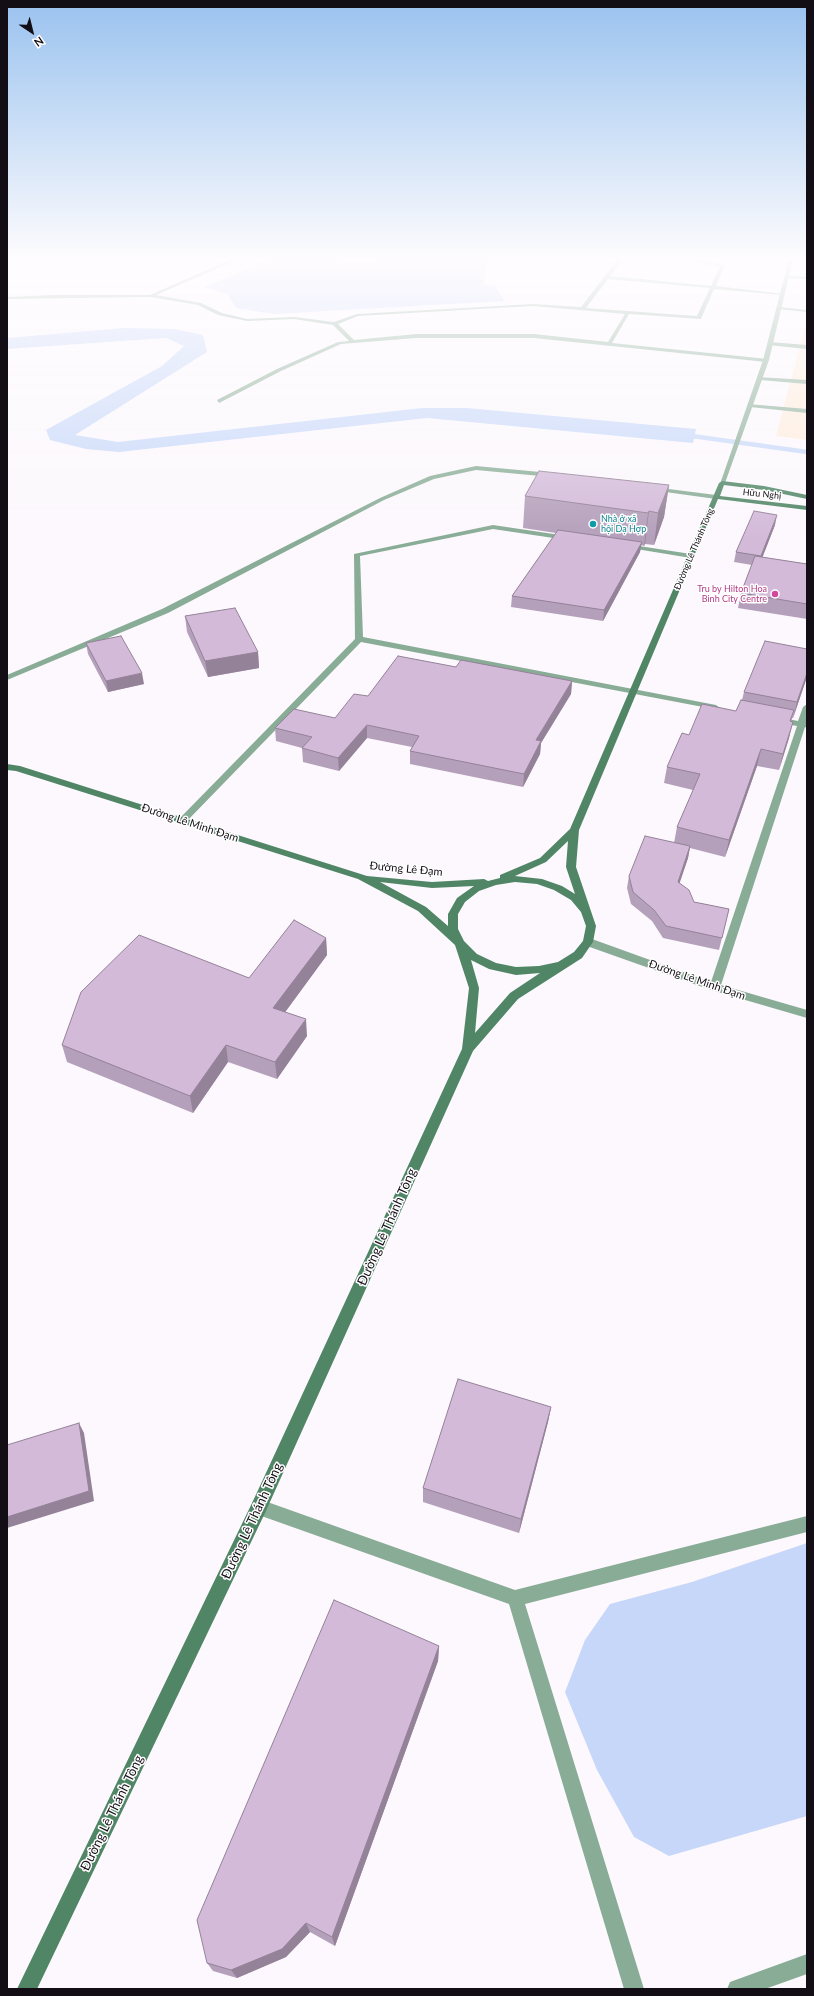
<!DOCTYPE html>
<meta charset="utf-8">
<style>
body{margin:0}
#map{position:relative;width:814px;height:1996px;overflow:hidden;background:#fcf8fd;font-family:Lato,sans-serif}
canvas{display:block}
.frame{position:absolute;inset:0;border:8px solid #130d15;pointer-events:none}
.north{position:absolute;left:12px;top:12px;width:40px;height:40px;-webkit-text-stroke:3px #fff;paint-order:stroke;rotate:145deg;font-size:11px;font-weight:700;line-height:16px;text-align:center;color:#130d15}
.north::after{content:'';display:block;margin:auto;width:14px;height:18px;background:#130d15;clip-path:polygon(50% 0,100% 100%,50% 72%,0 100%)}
</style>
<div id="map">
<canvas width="814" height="1996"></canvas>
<div class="frame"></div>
<div class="north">N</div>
</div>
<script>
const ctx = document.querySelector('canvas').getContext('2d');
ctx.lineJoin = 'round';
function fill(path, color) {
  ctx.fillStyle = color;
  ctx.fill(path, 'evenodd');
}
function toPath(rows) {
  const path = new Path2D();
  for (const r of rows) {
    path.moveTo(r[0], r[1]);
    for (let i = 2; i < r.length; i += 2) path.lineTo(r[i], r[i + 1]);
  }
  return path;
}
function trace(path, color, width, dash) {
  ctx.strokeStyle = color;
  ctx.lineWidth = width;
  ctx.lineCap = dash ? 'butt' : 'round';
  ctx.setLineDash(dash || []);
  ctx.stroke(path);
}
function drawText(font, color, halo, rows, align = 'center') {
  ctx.font = font + ' Lato,sans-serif';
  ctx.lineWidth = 3;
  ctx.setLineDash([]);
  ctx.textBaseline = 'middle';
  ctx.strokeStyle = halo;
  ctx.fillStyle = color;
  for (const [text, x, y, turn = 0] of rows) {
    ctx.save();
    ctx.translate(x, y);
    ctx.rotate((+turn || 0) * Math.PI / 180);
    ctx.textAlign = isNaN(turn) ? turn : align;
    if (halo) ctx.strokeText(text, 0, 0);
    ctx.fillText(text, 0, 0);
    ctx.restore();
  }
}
fill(toPath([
 [807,319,807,440,776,436]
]), '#feecdb');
fill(toPath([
 [271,259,329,259,369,263,377,259,494,259,488,263,483,284,495,286,505,301,274,314,236,308,227,294,204,287],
 [123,328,175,329,203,335,207,352,75,435,118,442,422,408,467,408,696,429,693,443,427,418,119,452,86,449,50,440,46,430,162,366,184,346,166,338,7,349,7,338],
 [807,1543,807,1816,669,1856,634,1837,597,1770,565,1692,585,1640,610,1604,692,1582]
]), '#c6d7f9');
trace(toPath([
 [685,435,807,452]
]), '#c6d7f9', 4.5);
fill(toPath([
 [786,276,807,277,807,279,784,278,786,276],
 [779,307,807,310,807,312,777,309,779,307],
 [770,342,807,345,807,349,768,345,770,342],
 [758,377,807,380,807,384,760,380,758,377],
 [748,404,807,409,807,413,750,407,748,404]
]), '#89ac96');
fill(toPath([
 [232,259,239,259,156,295,201,303,222,313,247,319,294,317,334,322,357,314,533,304,581,307,618,259,623,259,610,276,711,286,720,267,715,265,678,259,693,259,716,263,724,266,716,286,784,294,782,295,714,289,701,319,629,314,612,343,768,359,766,362,534,338,416,338,341,344,281,371,219,403,217,400,277,369,338,342,349,341,333,325,294,319,247,321,218,315,198,305,151,297,7,299,7,297,53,295,150,295,232,259],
 [608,279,710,288,697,316,586,308,608,279],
 [533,306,625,314,608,342,534,334,416,334,354,340,338,324,358,316,533,306],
 [476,466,551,473,554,475,551,477,476,470,434,479,384,500,168,613,7,680,7,675,162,609,380,498,430,476,476,466],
 [653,487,716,495,719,497,716,499,651,490,650,489,653,487],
 [493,525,567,536,570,538,567,540,493,529,360,556,363,637,716,705,720,708,719,710,361,642,186,822,180,822,178,820,180,818,355,639,354,554,493,525],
 [626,544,691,554,695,556,691,558,624,547,624,545,626,544],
 [807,704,807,728,805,727,721,985,807,1010,807,1018,711,990,584,945,583,942,584,939,592,939,711,982,797,726,775,722,774,720,778,717,798,721,803,707,807,704],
 [259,1499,515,1590,807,1516,807,1532,525,1604,644,1989,624,1989,509,1604,253,1513,251,1507,253,1501,259,1499],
 [807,1954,807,1974,765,1989,727,1989,730,1982,807,1954]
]), '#89ac96');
fill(toPath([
 [789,259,793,259,769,360,725,483,720,484,763,360,789,259]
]), '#89ac96');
fill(toPath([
 [722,481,764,486,807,495,807,499,764,490,724,485,720,496,807,506,807,510,718,499,579,830,576,867,596,926,593,942,582,958,518,999,473,1051,265,1513,37,1989,17,1989,253,1501,462,1049,469,988,455,945,418,911,358,879,16,771,7,770,7,764,20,766,367,876,432,882,484,879,488,881,500,878,500,875,540,858,570,829,719,483,722,481],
 [568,841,566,867,575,894,562,886,542,879,515,876,546,862,568,841],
 [380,882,432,888,474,886,457,898,448,914,448,926,426,907,380,882],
 [515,882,537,884,554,890,571,900,581,912,586,926,583,941,574,952,558,962,539,966,516,967,496,963,477,954,464,941,458,929,458,914,465,902,479,891,496,885,515,882],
 [471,960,489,969,516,975,540,973,510,993,475,1033,479,988,471,960]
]), '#508666');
fill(toPath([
 [669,485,664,517,654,545,645,544,644,546,641,545,640,552,603,621,511,607,512,596,556,533,523,528,525,496],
 [775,525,762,558,807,564,807,619,738,608,741,593,752,565,734,562,736,552],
 [185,616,258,652,259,668,208,677,187,632],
 [86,643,144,684,108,692,88,654],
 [807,649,807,677,793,718,792,718,789,738,779,770,757,766,725,857,690,848,688,858,679,883,694,902,729,909,719,950,663,938,652,921,631,904,627,888,629,876,674,843,677,827,693,790,664,783,667,767,736,711,742,700,744,692],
 [456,667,572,681,571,694,541,743,540,754,523,787,410,764,410,751,412,747,367,738,339,771,303,762,302,748,276,741,275,728,335,718,368,696],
 [326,938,327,955,285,1012,307,1036,277,1079,228,1062,193,1113,67,1062,62,1045,249,978],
 [551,1407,548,1422,519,1533,423,1502,423,1488],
 [439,1646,438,1661,335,1946,310,1932,286,1957,237,1978,213,1971,207,1963]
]), '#b5a0bb');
fill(toPath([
 [669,485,664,517,654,545,658,513],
 [649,511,645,544,644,546,648,513],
 [777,515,775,525,759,566,761,556],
 [642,542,640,552,603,621,604,610],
 [258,652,259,668,208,677,205,661],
 [142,673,144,684,108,692,106,681],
 [807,673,807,677,793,718,797,702],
 [572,681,571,694,541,743,540,754,523,787,524,774,536,740],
 [793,722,789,738,779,770,783,754],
 [367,725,367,738,339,771,338,758],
 [761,749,757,766,725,857,729,840],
 [690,846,688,858,676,894,678,882],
 [326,938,327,955,275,1026,273,1008],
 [306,1019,307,1036,277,1079,275,1062],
 [226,1045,228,1062,193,1113,190,1096],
 [551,1407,548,1422,519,1533,521,1519],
 [79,1423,84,1433,94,1501,7,1528,7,1517],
 [439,1646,438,1661,335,1946,332,1937],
 [306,1923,310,1932,286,1957,237,1978,231,1970]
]), '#948298');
const building = toPath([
 [539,471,669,485,658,513,649,511,648,513,525,496,539,471],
 [754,511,777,515,761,556,736,552,754,511],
 [558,530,642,542,604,610,512,596,558,530],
 [755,556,807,564,807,604,741,593,755,556],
 [235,608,258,652,205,661,185,616,235,608],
 [121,636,142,673,106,681,86,643,121,636],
 [765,641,807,649,807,673,797,702,744,692,765,641],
 [398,656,456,667,461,660,572,681,536,740,541,741,524,774,410,751,419,736,367,725,338,758,302,748,312,737,275,728,294,709,335,718,354,694,368,696,398,656],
 [741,700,794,710,790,721,793,722,783,754,761,749,729,840,677,827,700,774,667,767,682,733,689,735,702,704,736,711,741,700],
 [645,836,690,846,678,882,689,890,694,902,729,909,722,938,666,926,654,910,633,892,629,876,645,836],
 [294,920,326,938,273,1008,306,1019,275,1062,226,1045,190,1096,62,1045,81,992,139,935,249,978,294,920],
 [458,1379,551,1407,521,1519,423,1488,458,1379],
 [79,1423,89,1491,7,1517,7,1445,79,1423],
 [334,1600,439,1646,332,1937,306,1923,282,1949,231,1970,207,1963,197,1920,334,1600]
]);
fill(building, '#d3bad9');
trace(building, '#948298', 1);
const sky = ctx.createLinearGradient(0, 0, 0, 539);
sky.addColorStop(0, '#9ac2ef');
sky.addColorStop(0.48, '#fefcfe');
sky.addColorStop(1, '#fefcfe00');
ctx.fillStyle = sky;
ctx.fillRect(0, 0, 814, 539);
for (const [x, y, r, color] of [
 [593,524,4,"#0f9aa8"],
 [775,594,4,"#d1479c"]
]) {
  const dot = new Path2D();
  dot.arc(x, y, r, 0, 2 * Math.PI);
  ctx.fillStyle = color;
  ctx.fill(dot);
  trace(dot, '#fff', 1.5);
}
drawText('9px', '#130d15', '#fff', [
 ["Hữu Nghị",762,494,6],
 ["Đường Lê Thánh Tông",694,549,-67]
]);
drawText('9px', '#0d838f', '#fff', [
 ["Nhà ở xã",601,519],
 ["hội Dạ Hợp",601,529]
], 'left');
drawText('9px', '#b23c85', '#fff', [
 ["Tru by Hilton Hoa",767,589],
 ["Binh City Centre",767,599]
], 'right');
drawText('11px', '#130d15', '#fff', [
 ["Đường Lê Minh Đạm",190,823,18],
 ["Đường Lê Đạm",406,869,5],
 ["Đường Lê Minh Đạm",697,980,19]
]);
drawText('13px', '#130d15', '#fff', [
 ["Đường Lê Thánh Tông",387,1227,-66],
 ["Đường Lê Thánh Tông",252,1521,-65],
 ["Đường Lê Thánh Tông",112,1813,-64]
]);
</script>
